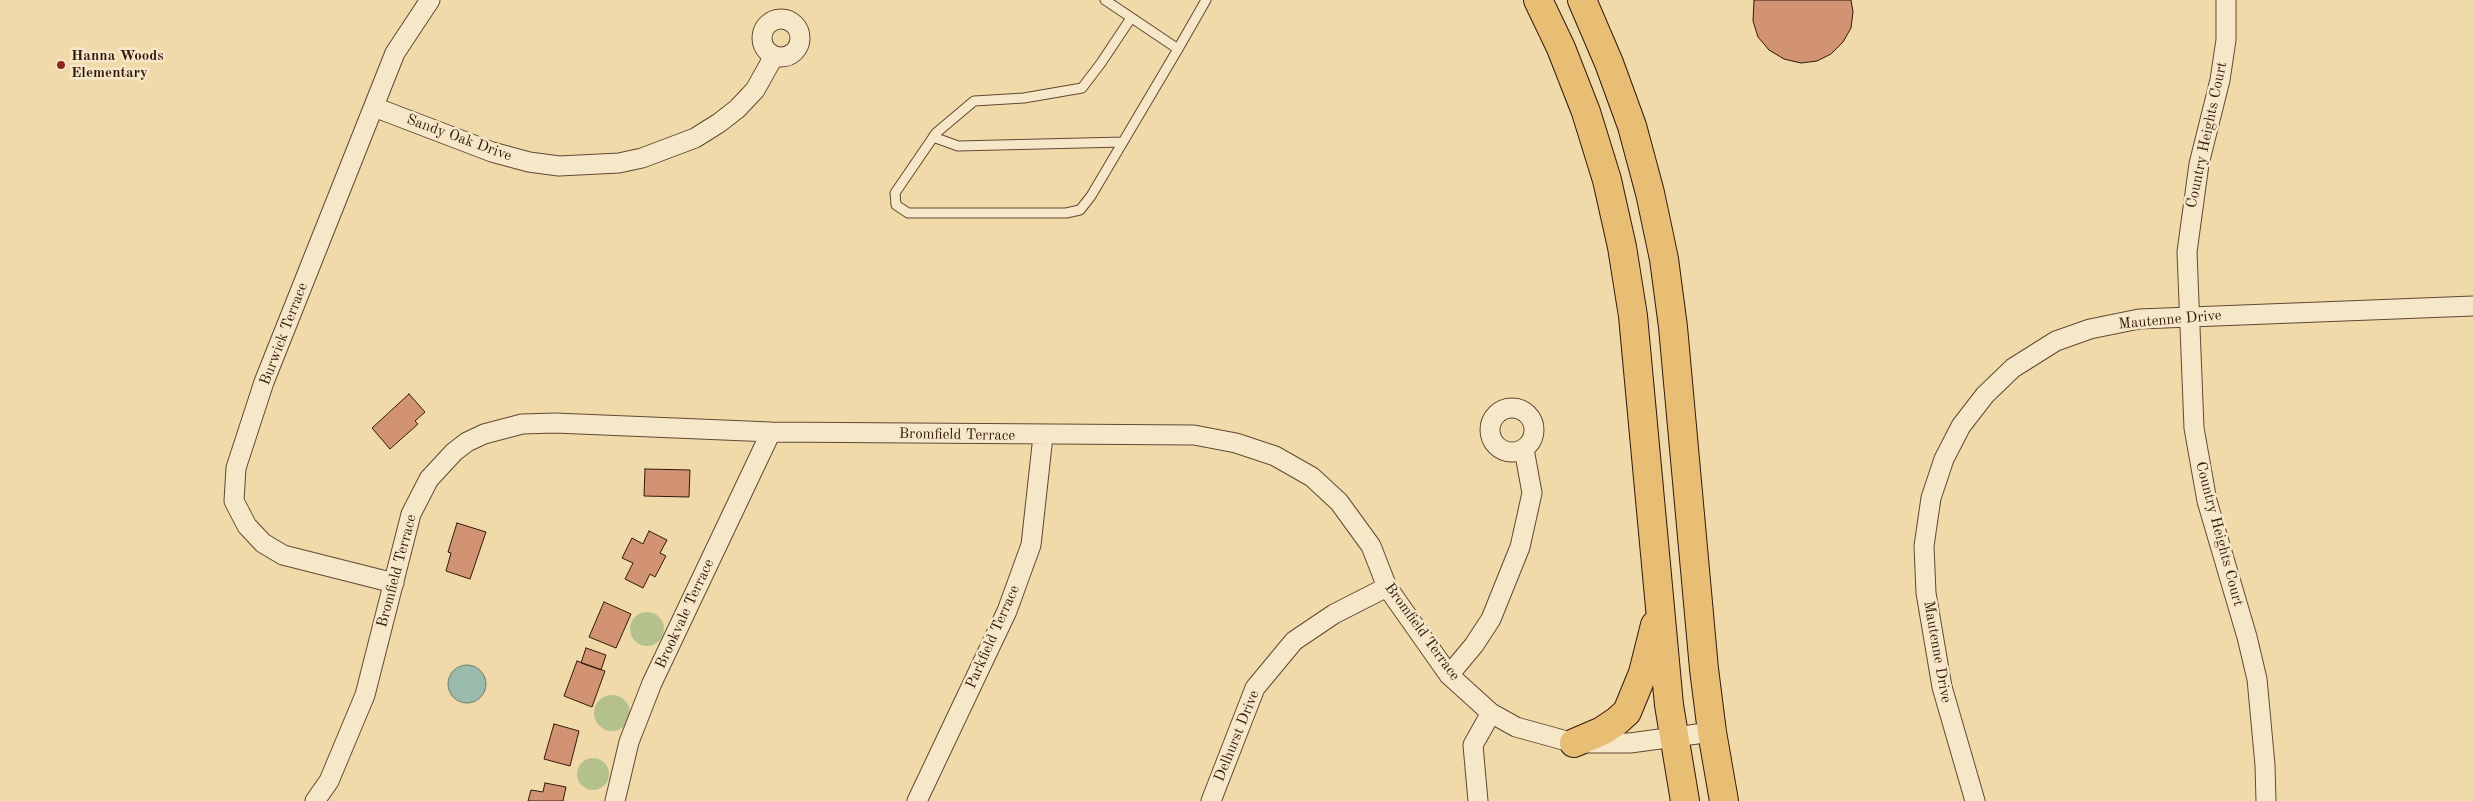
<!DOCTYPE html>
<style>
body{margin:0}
canvas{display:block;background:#f0daa9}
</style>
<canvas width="2473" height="801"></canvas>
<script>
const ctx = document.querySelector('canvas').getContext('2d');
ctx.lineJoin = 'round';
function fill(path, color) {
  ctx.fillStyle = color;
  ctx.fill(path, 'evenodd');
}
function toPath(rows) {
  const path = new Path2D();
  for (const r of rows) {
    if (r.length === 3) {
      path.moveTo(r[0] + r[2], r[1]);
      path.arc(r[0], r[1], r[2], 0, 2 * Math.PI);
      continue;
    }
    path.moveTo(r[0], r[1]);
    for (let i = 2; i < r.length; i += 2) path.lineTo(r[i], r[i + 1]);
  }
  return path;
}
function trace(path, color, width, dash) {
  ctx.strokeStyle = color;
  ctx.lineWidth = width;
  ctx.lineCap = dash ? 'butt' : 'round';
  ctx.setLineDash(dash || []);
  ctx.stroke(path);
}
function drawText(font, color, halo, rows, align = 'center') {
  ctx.font = font + ' "Old Standard TT",serif';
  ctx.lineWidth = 5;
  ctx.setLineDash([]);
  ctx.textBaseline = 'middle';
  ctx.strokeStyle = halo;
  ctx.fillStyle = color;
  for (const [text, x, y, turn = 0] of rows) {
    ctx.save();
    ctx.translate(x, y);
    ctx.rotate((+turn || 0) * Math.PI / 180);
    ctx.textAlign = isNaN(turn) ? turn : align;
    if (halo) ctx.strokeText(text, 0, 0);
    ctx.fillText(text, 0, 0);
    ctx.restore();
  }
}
fill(toPath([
 [647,629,17],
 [612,713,18],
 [593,774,16]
]), '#b5c18c');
const water = toPath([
 [467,684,19]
]);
fill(water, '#9abaac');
trace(water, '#71796c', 1);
const building = toPath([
 [1754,0,1851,0,1853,12,1851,28,1843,42,1831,54,1817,61,1801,63,1784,59,1769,50,1758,37,1753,21,1754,0],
 [409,394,425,412,415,421,418,424,390,449,372,428,409,394],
 [645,469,690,470,689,497,644,496,645,469],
 [457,523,486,532,470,579,446,571,451,553,448,552,457,523],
 [649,531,667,540,660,553,666,556,655,577,650,574,643,588,625,579,633,563,622,558,632,538,643,544,649,531],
 [604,602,631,614,616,648,589,637,604,602],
 [586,648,606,655,601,670,581,663,586,648],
 [577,661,605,671,592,707,564,696,577,661],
 [554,724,579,731,570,766,544,759,554,724],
 [545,783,566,787,563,801,528,801,531,790,543,792,545,783]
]);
fill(building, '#d29373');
trace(building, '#33180c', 1);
const service = toPath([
 [1105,0,1178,49,1206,0],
 [1131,18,1101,63,1082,88,1024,98,974,101,936,133,895,193,896,205,908,213,1066,213,1080,210,1091,196,1178,49],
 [933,137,958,146,1123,142]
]);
const minor = toPath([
 [2226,0,2226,40,2220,80,2199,164,2187,252,2194,428,2207,501,2247,637,2257,679,2265,765,2266,801],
 [781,38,19],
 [374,107,492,152,529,162,559,166,619,163,642,158,695,138,719,123,737,109,755,90,774,56],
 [1512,430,22],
 [394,583,283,555,263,543,247,526,234,501,236,468,264,382,395,53,430,0],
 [1449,675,1474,645,1491,619,1520,547,1532,493,1524,449],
 [315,801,329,781,365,695,411,514,429,479,454,452,467,442,484,434,522,424,555,423,771,432,1194,435,1236,443,1275,456,1312,477,1339,502,1371,546,1387,587,1449,675,1491,713,1516,727,1574,743,1630,743,1712,732],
 [615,801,629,742,652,683,771,432],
 [917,801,1007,611,1031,545,1043,436],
 [1211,801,1255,688,1294,641,1334,614,1387,587],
 [1478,801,1473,745,1491,713],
 [1975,801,1942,687,1926,593,1924,546,1931,498,1944,459,1961,426,1985,395,2013,368,2056,341,2090,329,2139,319,2473,306]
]);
const trunk = toPath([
 [1538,0,1561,48,1586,112,1607,180,1622,247,1633,316,1669,705,1685,801],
 [1582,0,1609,63,1632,126,1650,193,1664,259,1673,327,1704,669,1712,732,1724,801],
 [1574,743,1602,731,1617,721,1627,712,1643,673,1655,625]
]);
trace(service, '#624833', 11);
trace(minor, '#624833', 21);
trace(trunk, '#33180c', 30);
trace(service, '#f5e7c7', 9);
trace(minor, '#f5e7c7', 19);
trace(trunk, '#e8bd74', 28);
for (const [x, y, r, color] of [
 [61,65,5,"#8f2418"]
]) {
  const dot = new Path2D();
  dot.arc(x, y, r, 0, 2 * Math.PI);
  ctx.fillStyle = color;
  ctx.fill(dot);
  trace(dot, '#f5e7c7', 2);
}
drawText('bold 15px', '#33180c', '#f5e7c7', [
 ["Hanna Woods",71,56],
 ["Elementary",71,73]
], 'left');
drawText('15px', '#33180c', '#f5e7c7', [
 ["Country Heights Court",2207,135,-78],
 ["Sandy Oak Drive",459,138,20],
 ["Mautenne Drive",2170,320,-5],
 ["Burwick Terrace",284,334,-69],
 ["Bromfield Terrace",957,435,1],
 ["Country Heights Court",2219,534,75],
 ["Bromfield Terrace",397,571,-75],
 ["Brookvale Terrace",685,614,-65],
 ["Bromfield Terrace",1422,632,54],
 ["Parkfield Terrace",993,637,-66],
 ["Mautenne Drive",1937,652,80],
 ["Delhurst Drive",1237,736,-68]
]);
</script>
